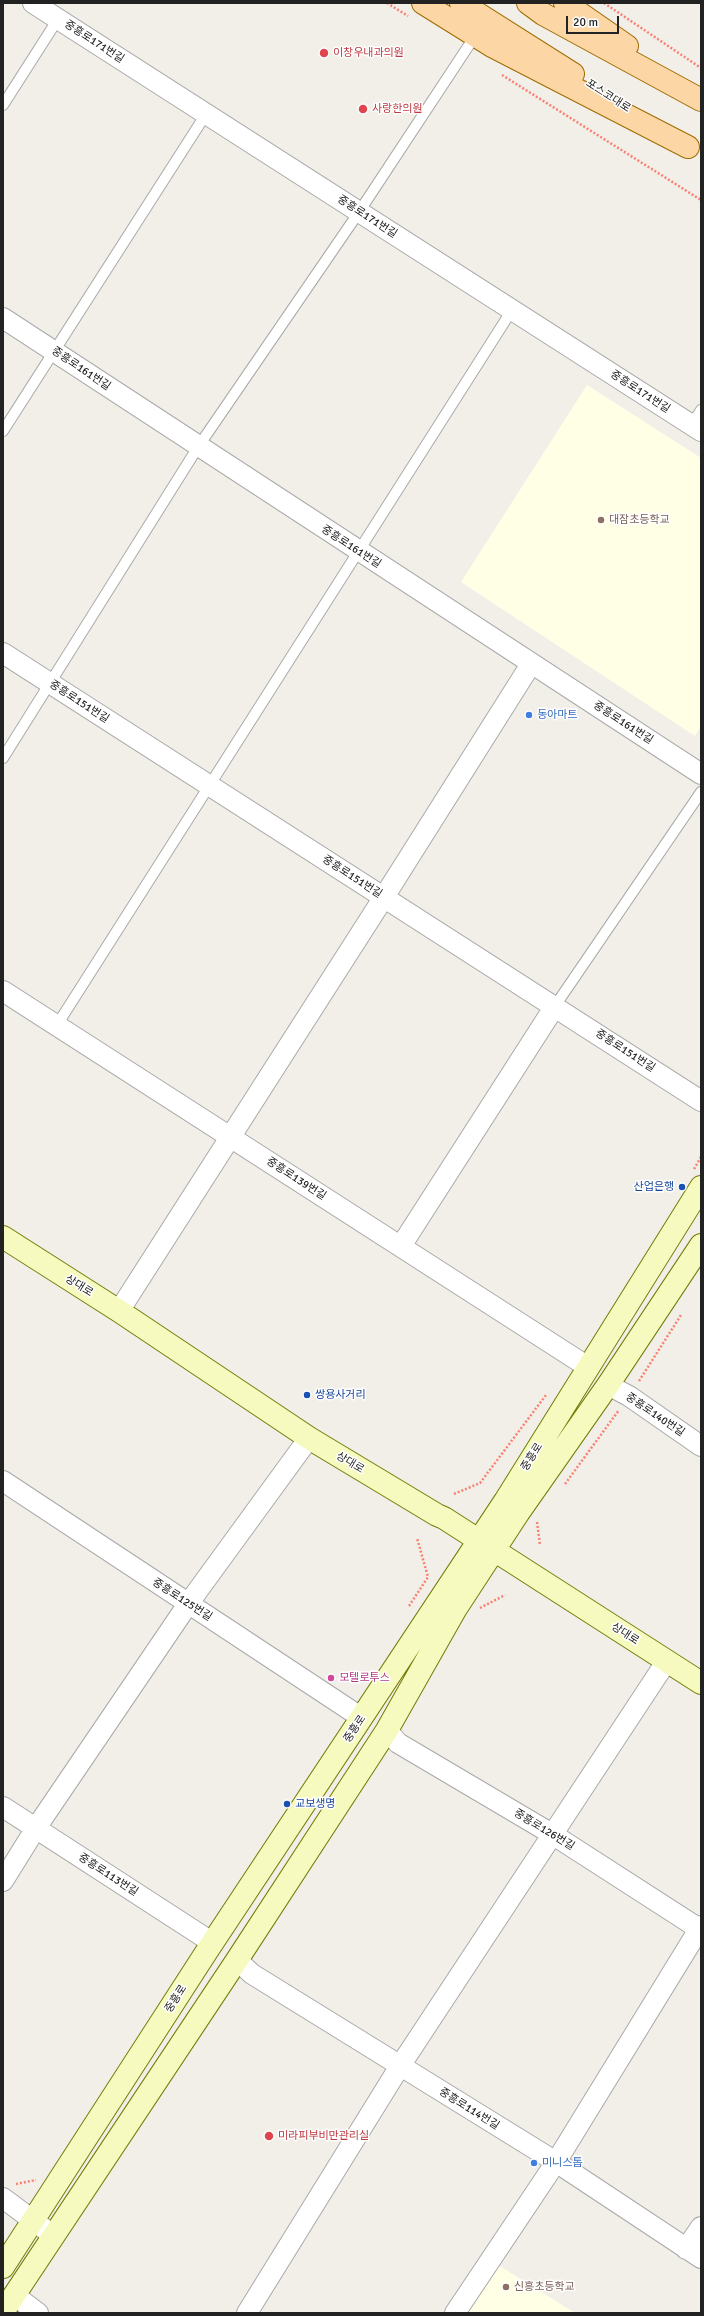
<!DOCTYPE html>
<meta charset="utf-8">
<style>
body{margin:0}
#map{position:relative;width:704px;height:2316px;overflow:hidden;background:#f2efe9;font-family:Signika,sans-serif}
canvas{display:block}
.frame{position:absolute;inset:0;border:4px solid #222;pointer-events:none}
.scale{position:absolute;left:566px;top:16px;width:53px;height:18px;box-sizing:border-box;border:2px solid #222;border-top:0;padding-left:5px;font-size:12px;line-height:14px;white-space:nowrap;color:#222;-webkit-text-stroke:3px #fff;paint-order:stroke}
</style>
<div id="map">
<canvas width="704" height="2316"></canvas>
<div class="frame"></div>
<div class="scale">20 m</div>
</div>
<script>
const ctx = document.querySelector('canvas').getContext('2d');
ctx.lineJoin = 'round';
function fill(path, color) {
  ctx.fillStyle = color;
  ctx.fill(path, 'evenodd');
}
function toPath(rows) {
  const path = new Path2D();
  for (const r of rows) {
    path.moveTo(r[0], r[1]);
    for (let i = 2; i < r.length; i += 2) path.lineTo(r[i], r[i + 1]);
  }
  return path;
}
function trace(path, color, width, dash) {
  ctx.strokeStyle = color;
  ctx.lineWidth = width;
  ctx.lineCap = dash ? 'butt' : 'round';
  ctx.setLineDash(dash || []);
  ctx.stroke(path);
}
function drawText(font, color, halo, rows, align = 'center') {
  ctx.font = font + ' Signika,"Noto Sans KR",sans-serif';
  ctx.lineWidth = 3;
  ctx.setLineDash([]);
  ctx.textBaseline = 'middle';
  ctx.strokeStyle = halo;
  ctx.fillStyle = color;
  for (const [text, x, y, turn = 0] of rows) {
    ctx.save();
    ctx.translate(x, y);
    ctx.rotate((+turn || 0) * Math.PI / 180);
    ctx.textAlign = isNaN(turn) ? turn : align;
    if (halo) ctx.strokeText(text, 0, 0);
    ctx.fillText(text, 0, 0);
    ctx.restore();
  }
}
fill(toPath([
 [587,385,701,458,701,726,695,736,461,582],
 [493,2262,575,2313,461,2313]
]), '#ffffe5');
const lane = toPath([
 [3,105,58,19],
 [691,425,701,410],
 [3,431,206,114],
 [3,758,198,447,359,212,475,36],
 [555,1006,701,792],
 [57,1025,512,310]
]);
const street = toPath([
 [33,3,701,431],
 [3,318,701,774],
 [3,653,701,1101],
 [3,991,588,1367],
 [401,1246,555,1006],
 [119,1311,384,897,531,664],
 [608,1385,629,1396,701,1446],
 [3,1481,362,1718],
 [387,1730,398,1743,552,1834,701,1930],
 [3,1807,213,1943],
 [3,1881,36,1828,188,1604,309,1438],
 [237,1960,252,1974,556,2162,701,2258],
 [3,2198,54,2236],
 [686,2249,701,2227],
 [14,2295,38,2313],
 [247,2313,400,2066,666,1662],
 [455,2313,556,2162,701,1926]
]);
const secondary = toPath([
 [3,1237,119,1311,309,1438,437,1515,444,1518,701,1683],
 [3,2267,207,1951,505,1501,701,1187],
 [3,2312,237,1960,387,1730,455,1610,519,1512,608,1385,701,1245]
]);
const primary = toPath([
 [423,3,492,46,688,147],
 [461,3,573,74],
 [528,3,543,14,701,100],
 [565,3,627,46]
]);
trace(lane, '#a9a9a9', 12);
trace(street, '#a9a9a9', 22);
trace(secondary, '#707d05', 24);
trace(primary, '#a06b00', 24);
trace(toPath([
 [387,3,408,16],
 [604,3,701,68],
 [502,75,701,200],
 [694,1169,701,1157],
 [639,1381,681,1315],
 [565,1484,619,1410],
 [454,1494,480,1483,546,1395],
 [537,1522,540,1545],
 [409,1606,428,1577,417,1538],
 [480,1608,505,1595],
 [16,2184,36,2180]
]), '#fa8072', 2.5, [2, 2]);
trace(lane, '#fff', 10);
trace(street, '#fff', 20);
trace(secondary, '#f7fabf', 22);
trace(primary, '#fcd6a4', 22);
for (const [x, y, r, color] of [
 [324,53,5,"#e0444e"],
 [363,109,5,"#e0444e"],
 [601,520,4,"#8d6e63"],
 [529,715,4,"#3f7fe0"],
 [682,1187,4,"#1a4fb4"],
 [307,1395,4,"#1a4fb4"],
 [331,1678,4,"#d1479c"],
 [287,1804,4,"#1a4fb4"],
 [269,2136,5,"#e0444e"],
 [534,2163,4,"#3f7fe0"],
 [506,2287,4,"#8d6e63"]
]) {
  const dot = new Path2D();
  dot.arc(x, y, r, 0, 2 * Math.PI);
  ctx.fillStyle = color;
  ctx.fill(dot);
  trace(dot, '#fff', 1.5);
}
drawText('11px', '#222', '#fff', [
 ["중흥로171번길",94,42,33],
 ["포스코대로",608,96,33],
 ["중흥로171번길",367,217,33],
 ["중흥로161번길",81,369,34],
 ["중흥로171번길",640,392,33],
 ["중흥로161번길",351,547,33],
 ["중흥로151번길",79,702,33],
 ["중흥로161번길",623,723,33],
 ["중흥로151번길",352,877,33],
 ["중흥로151번길",625,1051,33],
 ["중흥로139번길",296,1179,33],
 ["상대로",79,1286,32],
 ["중흥로140번길",655,1415,34],
 ["중흥로",532,1457,-58],
 ["상대로",350,1463,31],
 ["중흥로125번길",182,1600,33],
 ["상대로",625,1634,33],
 ["중흥로",355,1729,-56],
 ["중흥로126번길",544,1830,31],
 ["중흥로113번길",108,1875,33],
 ["중흥로",176,1999,-57],
 ["중흥로114번길",469,2109,32]
]);
drawText('11px', '#be3a42', '#fff', [
 ["이창우내과의원",333,53],
 ["사랑한의원",372,109],
 ["미라피부비만관리실",278,2136]
], 'left');
drawText('11px', '#785e54', '#fff', [
 ["대잠초등학교",609,520],
 ["신흥초등학교",514,2287]
], 'left');
drawText('11px', '#366cbe', '#fff', [
 ["동아마트",537,715],
 ["미니스톱",542,2163]
], 'left');
drawText('11px', '#164399', '#fff', [
 ["산업은행",674,1187,"right"],
 ["쌍용사거리",315,1395],
 ["교보생명",295,1804]
], 'left');
drawText('11px', '#b23c85', '#fff', [
 ["모텔로투스",339,1678]
], 'left');
</script>
